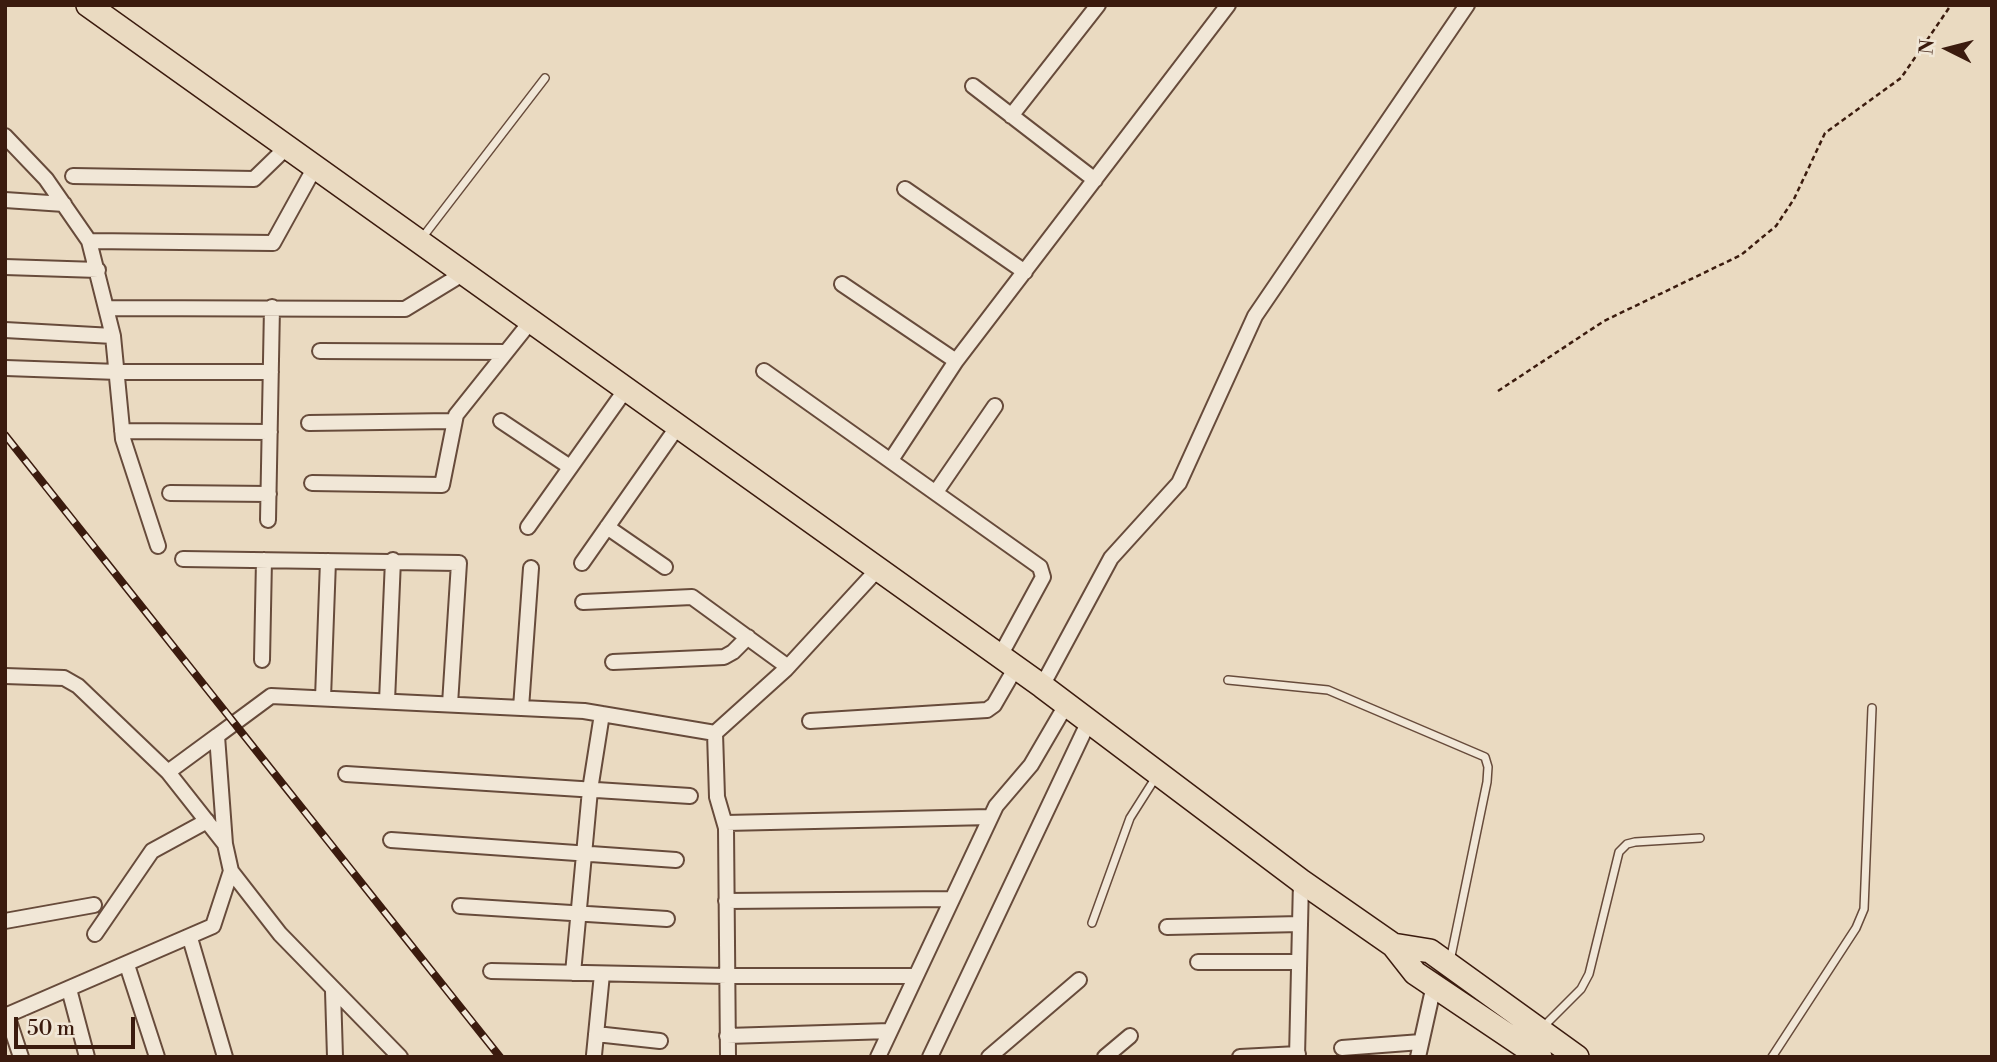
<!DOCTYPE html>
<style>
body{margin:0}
#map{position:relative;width:1997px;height:1062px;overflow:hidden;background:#eadac1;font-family:"Libre Bodoni",serif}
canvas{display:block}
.frame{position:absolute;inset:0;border:7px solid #3b1b0e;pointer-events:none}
.north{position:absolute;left:1913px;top:14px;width:70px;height:70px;-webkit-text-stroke:5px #f1e7d7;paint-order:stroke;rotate:276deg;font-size:19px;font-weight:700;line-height:28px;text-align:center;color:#3b1b0e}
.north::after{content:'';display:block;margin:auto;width:24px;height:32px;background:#3b1b0e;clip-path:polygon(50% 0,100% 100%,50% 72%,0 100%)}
.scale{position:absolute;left:14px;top:1017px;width:121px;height:32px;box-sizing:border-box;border:4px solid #3b1b0e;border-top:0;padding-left:9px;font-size:21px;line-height:24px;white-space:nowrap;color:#3b1b0e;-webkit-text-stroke:5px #f1e7d7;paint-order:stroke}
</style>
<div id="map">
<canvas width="1997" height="1062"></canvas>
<div class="frame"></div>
<div class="north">N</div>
<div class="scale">50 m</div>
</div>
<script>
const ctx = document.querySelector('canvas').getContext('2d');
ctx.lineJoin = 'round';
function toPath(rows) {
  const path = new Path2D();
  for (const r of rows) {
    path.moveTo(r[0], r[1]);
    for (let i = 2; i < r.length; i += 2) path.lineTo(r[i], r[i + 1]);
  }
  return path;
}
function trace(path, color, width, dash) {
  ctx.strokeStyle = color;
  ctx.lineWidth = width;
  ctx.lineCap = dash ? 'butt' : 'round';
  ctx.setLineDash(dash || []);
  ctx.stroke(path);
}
const lane = toPath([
 [422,238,545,78],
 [1228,680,1328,690,1485,757,1488,767,1487,782,1450,961],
 [1092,923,1130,818,1156,777],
 [1543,1027,1581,989,1589,974,1619,852,1627,844,1635,842,1700,838],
 [1772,1057,1856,928,1864,909,1872,708]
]);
const street = toPath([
 [973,86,1095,180],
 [1011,116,1098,5],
 [5,136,46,179,89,241,113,336,123,439,158,546],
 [73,176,254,179,287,147],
 [905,189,1025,272],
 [5,200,64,204],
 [89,241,273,243,315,167],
 [5,267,98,270],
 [842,284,956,361],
 [108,308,405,309,464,273],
 [5,330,113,336],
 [320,351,506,352],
 [6,368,118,372,271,372],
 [764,371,1040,567,1043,577,1000,656],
 [501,421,570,467],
 [309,423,452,421],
 [122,431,270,432],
 [891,460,956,361,1228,5],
 [312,483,442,485,456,415,531,321],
 [936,492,995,406],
 [170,493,269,494],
 [268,520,272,307],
 [528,527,626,389],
 [607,527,665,567],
 [183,559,459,563,450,704],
 [582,563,678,426],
 [583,602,692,597,788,667],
 [262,660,264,560],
 [613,662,724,657,733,652,748,637],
 [5,676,64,678,78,686,168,772,224,843],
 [1042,686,1111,558,1179,483,1255,316,1467,5],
 [323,698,328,561],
 [387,701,393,560],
 [521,708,531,568],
 [810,721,987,710,994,705,1016,667],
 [715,733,717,797,726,828,728,1057],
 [168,772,217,736],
 [346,774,690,796],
 [726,823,990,817],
 [391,840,676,860],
 [231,871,280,934,400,1057],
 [726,901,952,899],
 [460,906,667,919],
 [5,921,94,905],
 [1167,927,1300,924],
 [95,934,152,851,207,821],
 [190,938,225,1057],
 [1198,962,1299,962],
 [127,965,157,1057],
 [491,971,727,976,916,976],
 [573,973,590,790,602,714],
 [69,989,87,1057],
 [333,991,335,1057],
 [7,1015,21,1057],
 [5,1016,213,926,231,871,225,844,217,736,271,696,584,711,715,733,786,669,878,569],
 [596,1034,660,1041],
 [727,1036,890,1031],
 [1342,1048,1421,1042],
 [594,1055,602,974],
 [878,1057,996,806,1031,765,1066,705],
 [930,1057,1089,721],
 [989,1057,1079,980],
 [1105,1057,1130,1036],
 [1240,1057,1298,1054],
 [1297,1057,1301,881],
 [1418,1057,1434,985]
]);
const primary = toPath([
 [88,5,1042,686,1301,881,1393,945,1415,973,1540,1057],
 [1393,945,1430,951,1577,1057]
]);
trace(lane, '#674b3b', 10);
trace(street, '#674b3b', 18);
trace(primary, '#3b1b0e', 26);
trace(toPath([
 [1498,391,1604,321,1741,255,1776,226,1794,199,1825,133,1901,78,1951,5]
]), '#3b1b0e', 2.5, [5, 3.5]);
trace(lane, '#f1e7d7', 7);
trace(street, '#f1e7d7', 14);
trace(primary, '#eadac1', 23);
const rail = toPath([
 [5,435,500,1057]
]);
trace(rail, '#3b1b0e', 8);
trace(rail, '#f1e7d7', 5, [16]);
</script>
